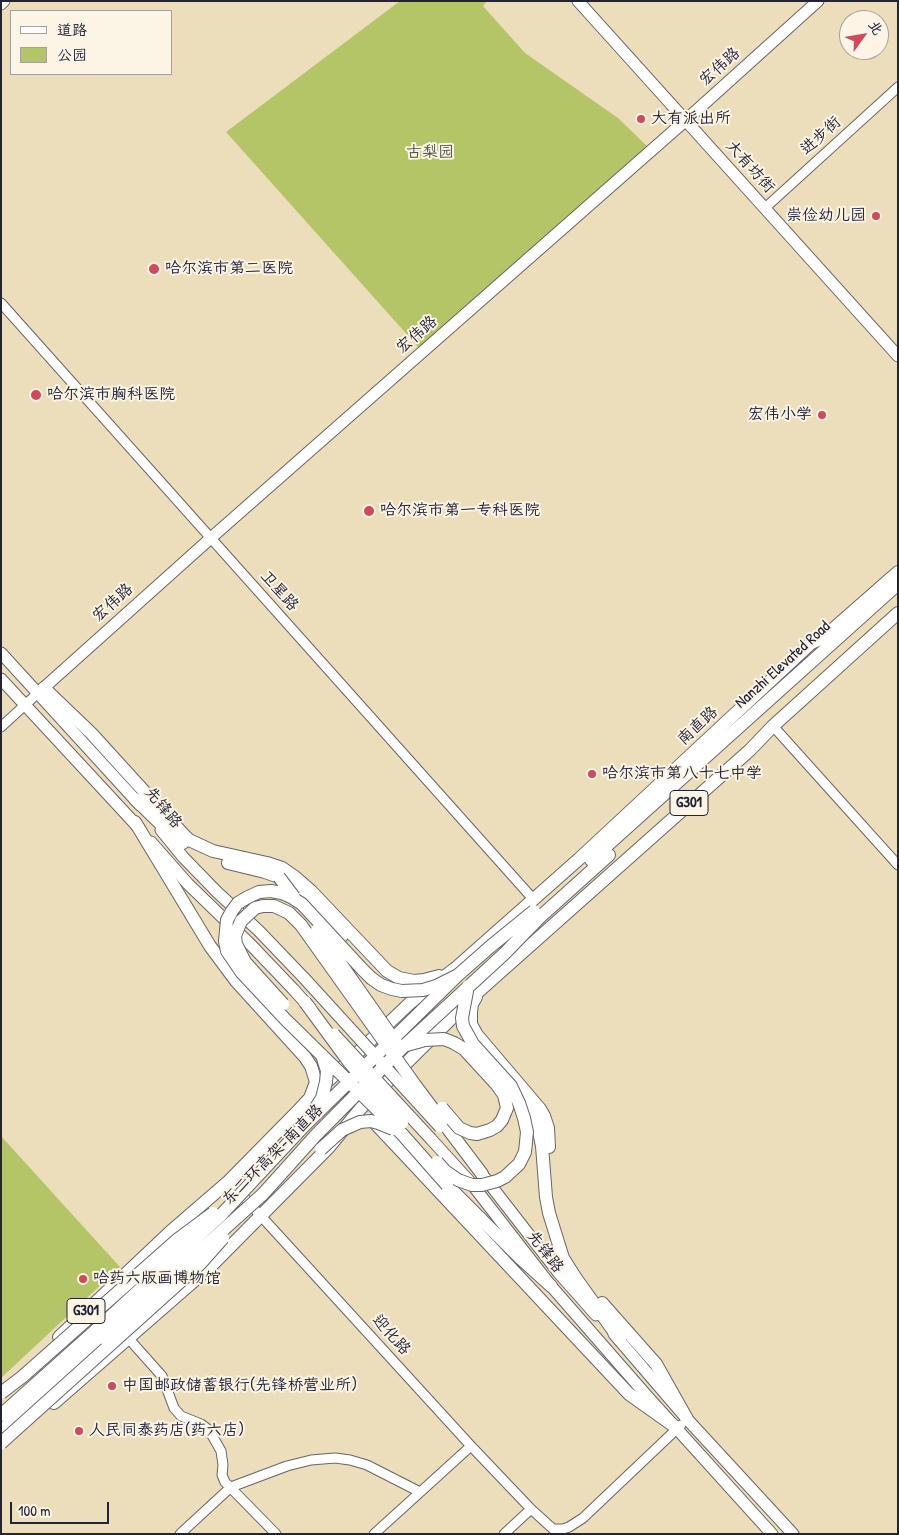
<!DOCTYPE html>
<meta charset="utf-8">
<style>
body{margin:0}
#map{position:relative;width:899px;height:1535px;overflow:hidden;background:#eddebb;font-family:"Patrick Hand","LXGW WenKai TC",sans-serif}
canvas{display:block}
.frame{position:absolute;inset:0;border:2px solid #22223b;pointer-events:none}
.legend{position:absolute;left:10px;top:10px;width:162px;height:65px;box-sizing:border-box;background:#fcf5e5;border:1px solid #a5a1a1;margin:0;padding:6px 9px;list-style:none;font-size:15px;color:#22223b}
.legend li{display:flex;align-items:center;gap:10px;height:25px}
.legend b{width:25px;border:1px solid #a5a1a1}
.north{position:absolute;left:839px;top:10px;width:50px;height:50px;box-sizing:border-box;background:#fcf5e5;border:1px solid #a5a1a1;border-radius:50%;rotate:58deg;font-size:14px;font-weight:700;line-height:20px;text-align:center;color:#22223b}
.north::after{content:'';display:block;margin:auto;width:18px;height:22px;background:#d1495b;clip-path:polygon(50% 0,100% 100%,50% 72%,0 100%)}
.scale{position:absolute;left:10px;top:1502px;width:99px;height:22px;box-sizing:border-box;border:2px solid #22223b;border-top:0;padding-left:6px;font-size:15px;line-height:18px;white-space:nowrap;color:#22223b;-webkit-text-stroke:4px #fcf5e5;paint-order:stroke}
</style>
<div id="map">
<canvas width="899" height="1535"></canvas>
<div class="frame"></div>
<ul class="legend">
<li><b style="height:6px;background:#fff"></b>道路</li>
<li><b style="height:14px;background:#b4c568"></b>公园</li>
</ul>
<div class="north">北</div>
<div class="scale">100 m</div>
</div>
<script>
const ctx = document.querySelector('canvas').getContext('2d');
ctx.lineJoin = 'round';
function fill(path, color) {
  ctx.fillStyle = color;
  ctx.fill(path, 'evenodd');
}
function toPath(rows) {
  const path = new Path2D();
  for (const r of rows) {
    path.moveTo(r[0], r[1]);
    for (let i = 2; i < r.length; i += 2) path.lineTo(r[i], r[i + 1]);
  }
  return path;
}
function trace(path, color, width, dash) {
  ctx.strokeStyle = color;
  ctx.lineWidth = width;
  ctx.lineCap = dash ? 'butt' : 'round';
  ctx.setLineDash(dash || []);
  ctx.stroke(path);
}
function drawText(font, color, halo, rows, align = 'center') {
  ctx.font = font + ' "Patrick Hand","LXGW WenKai TC",sans-serif';
  ctx.lineWidth = 4;
  ctx.setLineDash([]);
  ctx.textBaseline = 'middle';
  ctx.strokeStyle = halo;
  ctx.fillStyle = color;
  for (const [text, x, y, turn = 0] of rows) {
    ctx.save();
    ctx.translate(x, y);
    ctx.rotate((+turn || 0) * Math.PI / 180);
    ctx.textAlign = isNaN(turn) ? turn : align;
    if (halo) ctx.strokeText(text, 0, 0);
    ctx.fillText(text, 0, 0);
    ctx.restore();
  }
}
fill(toPath([
 [400,1,487,1,483,6,525,53,618,118,648,147,419,348,226,132],
 [1,1136,120,1267,1,1378]
]), '#b4c568');
const minor = toPath([
 [765,208,898,87],
 [1,303,534,900],
 [773,726,898,865],
 [1,727,38,693],
 [229,1181,471,1446,531,1509],
 [129,1339,162,1376,174,1408,181,1416,201,1424,209,1430,221,1451,223,1465,222,1475,225,1482,276,1534],
 [180,1534,231,1487,287,1466,311,1460,335,1458,350,1460,367,1465,420,1492],
 [374,1534,471,1446],
 [504,1534,531,1509,553,1529,563,1529,569,1527,583,1518,681,1425]
]);
const major = toPath([
 [578,1,898,356],
 [1,4,4,1],
 [1,653,140,805],
 [1,679,139,828],
 [38,693,212,537,686,120,818,1],
 [161,830,183,857,217,892,259,931,305,979],
 [151,842,188,884,252,946,294,990],
 [431,1139,471,1183,551,1286,648,1397,772,1534],
 [485,1178,558,1272,596,1315],
 [614,1334,687,1419,793,1534]
]);
const highway = toPath([
 [44,688,91,733,182,833,189,840,213,851,267,863,282,868,295,877,311,891,387,971,399,978,414,981,424,980,439,976],
 [135,799,172,835,183,843],
 [591,860,898,584],
 [228,863,265,872,279,877,296,889,342,936],
 [540,917,609,855],
 [476,997,472,1004,471,1012,471,1024,477,1035,540,1109,544,1116,548,1128,549,1147],
 [316,1082,329,1080,410,1003,457,967,579,859,810,644,824,637,898,572],
 [515,1090,527,1104,534,1115,538,1127,542,1146,546,1197,549,1213,563,1258,575,1277,620,1340],
 [373,1121,629,1394,677,1428],
 [442,1121,482,1174],
 [447,1185,519,1257,551,1286],
 [602,1303,656,1364,687,1419],
 [59,1337,170,1232,229,1181,295,1114,310,1098,316,1082,311,1066,305,1057,236,981,210,946,135,822],
 [54,1403,211,1266,329,1147,361,1108,479,991,750,750,773,726,898,613],
 [1,1415,96,1330],
 [1,1431,103,1338]
]);
trace(minor, '#696468', 11);
trace(major, '#696468', 13);
trace(highway, '#696468', 14);
trace(minor, '#fff', 9);
trace(major, '#fff', 11);
trace(highway, '#fff', 12);
const majorBridge = toPath([
 [305,979,440,1127],
 [294,990,311,1009],
 [334,1034,431,1139]
]);
const highwayBridge = toPath([
 [279,877,294,897],
 [317,930,397,1044],
 [305,1002,349,1062,402,1123],
 [283,1004,245,962,236,944,235,936,241,921,255,908,263,906,274,906,289,913,301,925,415,1085,442,1121],
 [407,1045,425,1040,444,1039,454,1043,464,1049,497,1085,504,1095,507,1108,502,1120,497,1126,490,1130,477,1134,470,1133,459,1128,442,1108],
 [315,1109,322,1098,326,1082,327,1071,322,1055],
 [321,1149,342,1130,360,1122,371,1121,378,1123,393,1129],
 [437,1162,445,1171,458,1180,472,1185,482,1185,497,1181,505,1177,519,1164,525,1152,527,1132,524,1118,519,1103,511,1086,473,1044,463,1026,462,1018,468,986],
 [447,1185,402,1134,285,1019,242,973,227,951,225,941,227,920,232,911,238,903,248,897,259,892,271,891,282,893,291,897,302,904,362,969,371,978,381,985,392,989,402,991,423,990,436,986,458,975],
 [96,1330,221,1215,305,1125,458,975,491,946,534,911],
 [103,1338,263,1194,316,1135,404,1046,504,954,540,917],
 [1,1393,22,1377,178,1239,213,1213],
 [1,1443,200,1264,223,1238]
]);
trace(majorBridge, '#696468', 13, []);
trace(highwayBridge, '#696468', 14, []);
trace(majorBridge, '#fff', 11);
trace(highwayBridge, '#fff', 12);
for (const [x, y, r, color] of [
 [641,119,5,"#d1495b"],
 [876,216,5,"#d1495b"],
 [154,269,6,"#d1495b"],
 [36,395,6,"#d1495b"],
 [822,415,5,"#d1495b"],
 [369,511,6,"#d1495b"],
 [592,774,5,"#d1495b"],
 [83,1279,5,"#d1495b"],
 [112,1386,5,"#d1495b"],
 [79,1431,5,"#d1495b"]
]) {
  const dot = new Path2D();
  dot.arc(x, y, r, 0, 2 * Math.PI);
  ctx.fillStyle = color;
  ctx.fill(dot);
  trace(dot, '#fcf5e5', 2);
}
for (const [x, y, w] of [
 [689,803,38],
 [86,1311,38]
]) {
  const box = new Path2D();
  box.roundRect(x - w / 2, y - 12.5, w, 25, 4);
  ctx.fillStyle = '#fcf5e5';
  ctx.fill(box);
  trace(box, '#22223b', 1);
}
drawText('bold 15px', '#22223b', null, [
 ["G301",689,803],
 ["G301",86,1311]
]);
drawText('16px', '#22223b', '#fcf5e5', [
 ["宏伟路",720,67,-42],
 ["进步街",821,136,-42],
 ["大有坊街",750,167,48],
 ["宏伟路",417,335,-41],
 ["卫星路",279,591,48],
 ["宏伟路",113,603,-42],
 ["Nanzhi Elevated Road",783,665,-42],
 ["南直路",698,726,-43],
 ["先锋路",163,808,50],
 ["东二环高架-南直路",273,1155,-45],
 ["先锋路",545,1252,52],
 ["迎化路",391,1335,48]
]);
drawText('16px', '#22223b', '#fcf5e5', [
 ["大有派出所",651,119],
 ["崇俭幼儿园",866,216,"right"],
 ["哈尔滨市第二医院",165,269],
 ["哈尔滨市胸科医院",47,395],
 ["宏伟小学",812,415,"right"],
 ["哈尔滨市第一专科医院",380,511],
 ["哈尔滨市第八十七中学",602,774],
 ["哈药六版画博物馆",93,1279],
 ["中国邮政储蓄银行(先锋桥营业所)",122,1386],
 ["人民同泰药店(药六店)",89,1431]
], 'left');
drawText('16px', '#4e5348', '#fcf5e5', [
 ["古梨园",430,153]
]);
</script>
